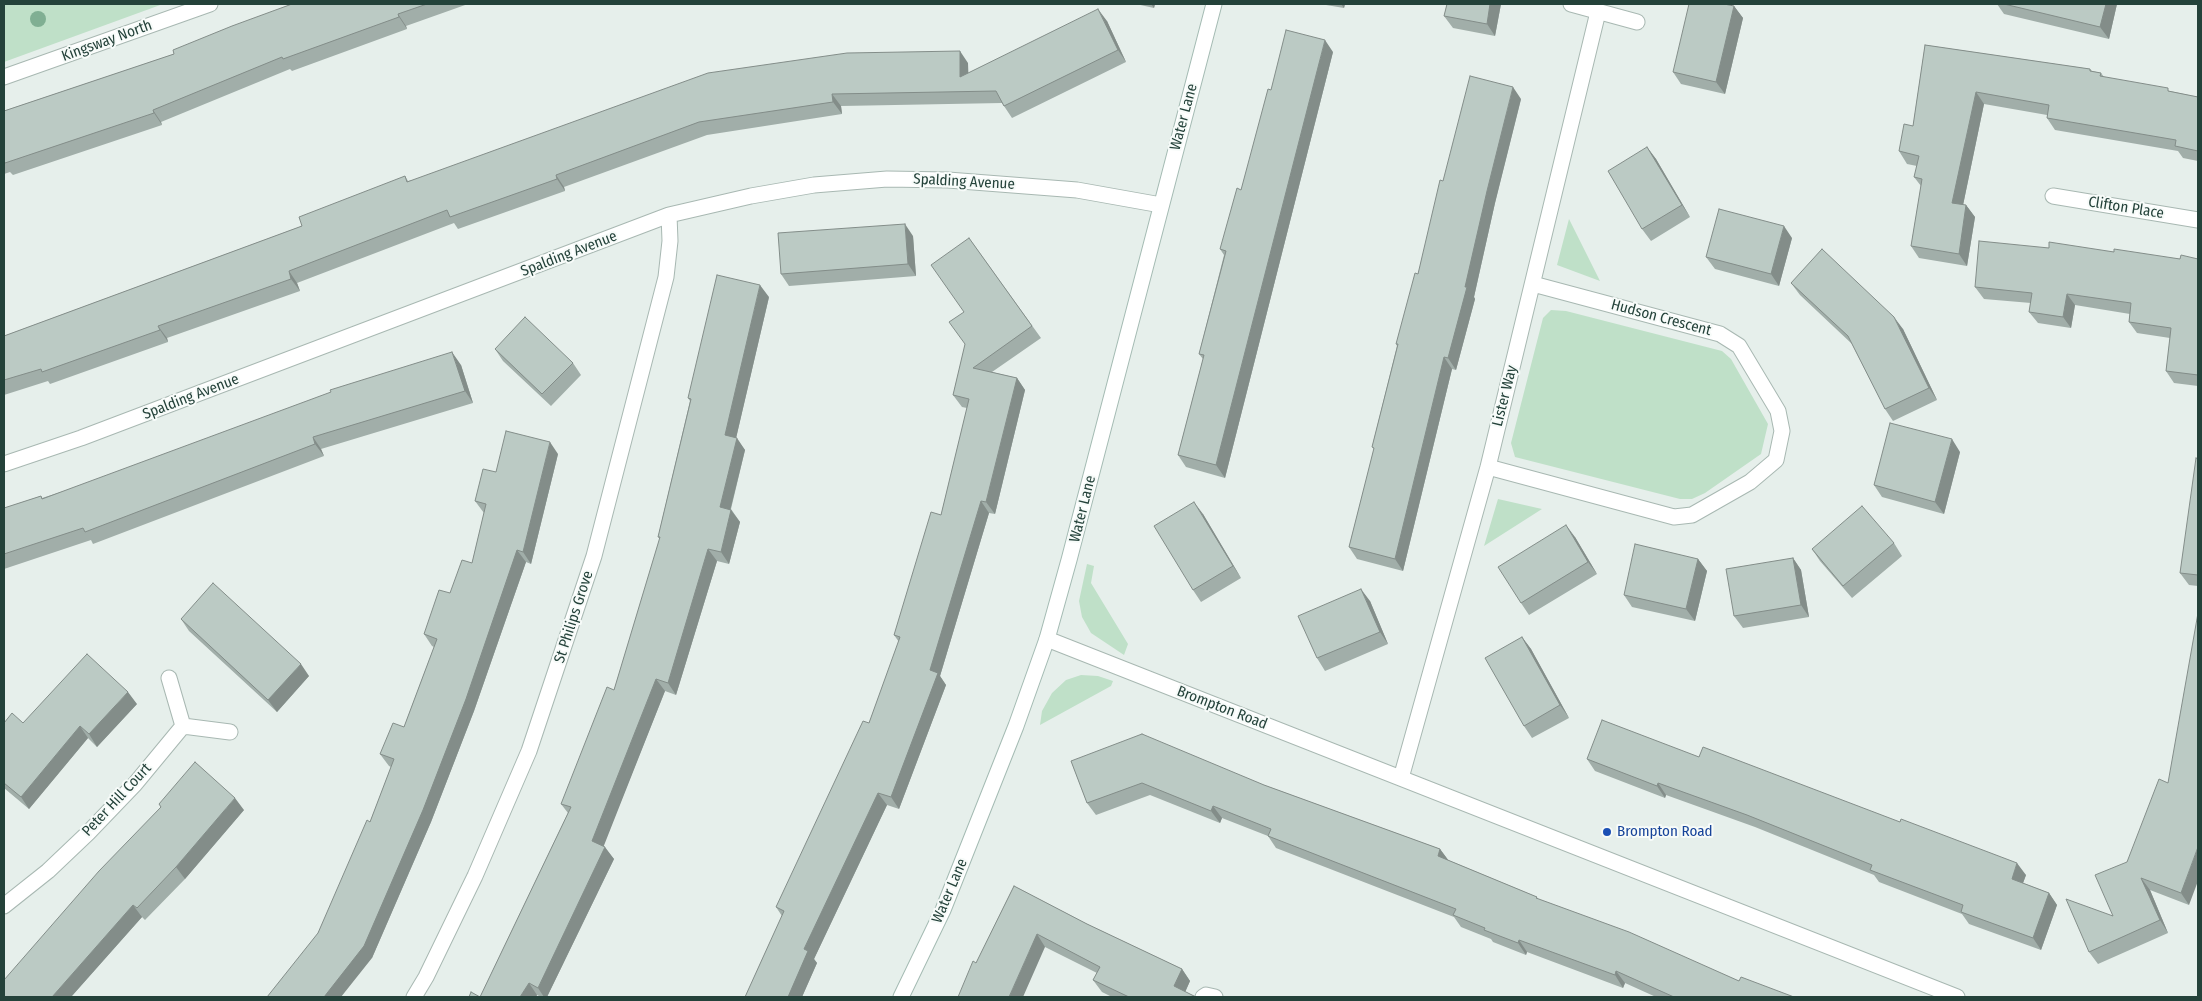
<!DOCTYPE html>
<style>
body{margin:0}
#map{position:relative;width:2202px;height:1001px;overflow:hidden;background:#e6efeb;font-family:"Fira Sans Condensed",sans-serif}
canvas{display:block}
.frame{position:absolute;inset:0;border:5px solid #24423a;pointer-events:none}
</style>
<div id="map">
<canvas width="2202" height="1001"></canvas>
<div class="frame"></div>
</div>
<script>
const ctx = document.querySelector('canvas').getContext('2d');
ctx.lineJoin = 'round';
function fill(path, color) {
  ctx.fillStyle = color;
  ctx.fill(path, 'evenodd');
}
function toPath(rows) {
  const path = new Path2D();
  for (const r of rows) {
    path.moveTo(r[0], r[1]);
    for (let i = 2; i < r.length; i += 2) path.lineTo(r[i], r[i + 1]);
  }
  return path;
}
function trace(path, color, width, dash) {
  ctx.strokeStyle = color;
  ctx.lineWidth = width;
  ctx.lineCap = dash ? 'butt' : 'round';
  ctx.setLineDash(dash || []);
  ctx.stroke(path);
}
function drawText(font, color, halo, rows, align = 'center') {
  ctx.font = font + ' "Fira Sans Condensed",sans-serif';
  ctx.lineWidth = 4;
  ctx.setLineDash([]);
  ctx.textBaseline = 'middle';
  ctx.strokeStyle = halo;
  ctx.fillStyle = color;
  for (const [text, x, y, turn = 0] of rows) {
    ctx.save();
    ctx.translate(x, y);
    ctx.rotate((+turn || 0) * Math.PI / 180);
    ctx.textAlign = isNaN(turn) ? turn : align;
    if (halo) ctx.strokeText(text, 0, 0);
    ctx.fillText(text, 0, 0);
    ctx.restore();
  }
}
fill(toPath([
 [4,4,163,4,4,62],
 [1569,219,1600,281,1557,265],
 [1551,310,1566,311,1722,351,1731,359,1768,424,1761,454,1705,493,1692,499,1680,499,1515,457,1511,443,1543,318],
 [1498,499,1542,509,1484,546],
 [1087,564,1094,566,1091,583,1128,644,1124,655,1091,633,1082,617,1079,601],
 [1081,675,1098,676,1113,681,1111,686,1040,725,1042,711,1052,693,1066,680]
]), '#bfe0c8');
const lane = toPath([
 [1203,997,1206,995,1215,997]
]);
const street = toPath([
 [1571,4,1637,22],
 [4,77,210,4],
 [2053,196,2198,220],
 [4,464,81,438,669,215,751,196,814,185,887,179,948,180,1077,190,1161,205],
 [1488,467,1674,517,1692,515,1750,482,1776,460,1782,431,1778,411,1739,346,1720,334,1533,284],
 [1047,639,1957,997],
 [169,678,183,726,230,732],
 [1401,778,1488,467,1598,12],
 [4,906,48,871,88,833,135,784,183,726],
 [414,997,426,977,475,876,529,751,594,556,666,277,670,241,669,215]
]);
const secondary = toPath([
 [901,997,943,910,1016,726,1047,639,1069,560,1214,4]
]);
trace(lane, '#a8b8b2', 17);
trace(street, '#a8b8b2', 17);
trace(secondary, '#a4bbb3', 17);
trace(lane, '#fff', 15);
trace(street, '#fff', 15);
trace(secondary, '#fff', 15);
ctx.fillStyle = '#80af93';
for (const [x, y] of [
 [38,19]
]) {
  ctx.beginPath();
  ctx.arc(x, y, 8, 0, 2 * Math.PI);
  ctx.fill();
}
fill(toPath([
 [292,4,468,4,406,26,407,29,292,71,290,69,161,122,162,125,13,175,10,172,4,174,4,111,174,54],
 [1136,4,1155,4,1154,8],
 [1320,4,1345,4,1344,8],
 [1447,4,1501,4,1495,36,1453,28,1444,16],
 [1997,4,2117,4,2109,39,2004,14],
 [1734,6,1743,18,1725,94,1681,84,1673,72],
 [1107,21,1126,62,1012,118,1002,103,841,106,842,114,707,135,564,187,565,191,458,229,454,223,297,283,300,291,167,338,168,342,50,384,48,381,4,395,4,336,302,226,405,176,408,181,968,63,968,73],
 [1925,45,2090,69,2092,71,2101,73,2104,77,2198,97,2198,161,2183,158,2178,151,2055,130,2047,118,2047,115,1984,104,1963,205,1966,205,1975,217,1967,266,1919,258,1911,246,1921,186,1914,177,1917,166,1907,164,1899,151,1913,126],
 [1333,52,1225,478,1186,467,1178,455,1203,359,1199,354,1224,255,1220,249,1241,190,1271,90],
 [1521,99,1495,203,1474,297,1475,299,1456,370,1452,369,1403,571,1357,559,1349,547,1374,449,1372,447,1397,346,1396,344,1418,274,1443,181],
 [1647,147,1656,159,1690,217,1651,241,1642,229],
 [913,236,916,276,789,286,781,274],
 [969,238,1041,338,992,372,1017,378,1025,390,995,514,989,513,940,676,946,685,899,809,887,805,814,959,817,963,802,997,745,997,782,916,776,907,869,723,899,642,894,635,941,515,967,408,962,407,953,395,965,345,964,312],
 [1792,238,1779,286,1715,269,1706,257],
 [2049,248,2114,252,2180,259,2198,259,2198,386,2174,383,2166,371,2170,338,2137,333,2129,322,2130,314,2075,305,2071,328,2038,323,2029,312,2031,303,1984,299,1975,287],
 [1791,283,1903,329,1937,400,1893,421,1885,409,1852,344,1800,295],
 [769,297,736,438,745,450,731,509,740,522,729,564,717,561,676,695,665,691,603,846,614,859,547,997,541,997,537,995,536,997,480,997,568,813,561,804,614,690,660,539,658,537,690,401,688,398],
 [495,349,573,363,581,375,551,406,503,361],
 [461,365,473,403,321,449,324,456,93,544,91,540,4,569,4,508,41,496,42,498],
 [1960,452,1944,514,1882,497,1874,485],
 [558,454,531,564,526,562,474,711,431,822,372,958,318,933,370,822,391,767,389,766,380,754,404,727,434,647,432,646,424,634,450,593,472,563,484,513,475,501,496,472],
 [2198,459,2198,586,2189,585,2180,573],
 [1203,514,1241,578,1201,602,1193,590],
 [1575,537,1597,574,1529,615,1521,603],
 [1894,543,1902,556,1852,598,1820,561,1812,549],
 [1793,558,1801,570,1809,617,1743,628,1734,616],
 [1698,559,1707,571,1695,621,1632,607,1624,595],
 [1370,601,1388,644,1325,671,1317,658],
 [181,619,309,676,277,712,189,631],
 [1522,637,1531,649,1569,718,1532,738,1524,726],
 [137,704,97,747,88,738,29,809,4,788,4,723,23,723],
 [1699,757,2026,875,2023,883,2049,893,2057,905,2041,950,1969,924,1962,914,1879,882,1874,875,1755,827,1666,795,1665,798,1595,771,1587,759],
 [1071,761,1264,785,1440,849,1448,860,1537,897,1538,899,1739,981,1794,997,1656,997,1625,983,1623,988,1527,952,1526,955,1493,942,1491,939,1461,927,1454,917,1276,848,1268,836,1222,818,1220,823,1150,795,1096,815,1087,803],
 [2168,783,2189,905,2150,890,2168,933,2098,964,2089,952,2113,916,2127,862],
 [159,804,244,810,185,879,145,920,142,917,71,997,4,997,161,807],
 [1014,886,1087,924,1182,969,1190,981,1185,992,1196,997,1112,997,1102,992,1093,980,1097,973,1045,947,976,963]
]), '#a1aea9');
fill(toPath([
 [1151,4,1155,4,1154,8],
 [1341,4,1345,4,1344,8],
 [1490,4,1501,4,1495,36,1487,24],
 [2106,4,2117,4,2109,39,2100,27],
 [1734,6,1743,18,1725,94,1716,82],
 [1098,9,1107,21,1126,62,1118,50],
 [398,14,406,26,407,29,399,17],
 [1325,40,1333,52,1225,478,1216,465],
 [960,51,968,63,969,90,960,77],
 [1513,87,1521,99,1495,203,1474,297,1475,299,1456,370,1448,358,1487,191],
 [1976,92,1984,104,1961,215,1952,203],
 [832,94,841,106,842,114,833,102],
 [153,110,161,122,162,125,154,113],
 [1647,147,1656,159,1690,217,1682,205],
 [556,175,564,187,565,191,557,179],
 [1966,205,1975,217,1967,266,1959,254],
 [905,224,913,236,916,276,908,264],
 [1784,226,1792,238,1779,286,1771,274],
 [289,271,297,283,300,291,291,279],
 [760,285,769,297,734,447,725,435],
 [2067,294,2075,305,2071,328,2063,317],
 [1894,317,1903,329,1937,400,1929,388],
 [158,326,167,338,168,342,160,330],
 [452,352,461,365,473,403,465,391],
 [1444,357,1452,369,1403,571,1395,559],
 [1017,378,1025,390,995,514,986,502],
 [313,437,321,449,324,456,315,444],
 [737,438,745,450,728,519,720,507],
 [1952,439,1960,452,1944,514,1935,502],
 [550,442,558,454,531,564,523,552],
 [981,501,989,513,940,676,946,685,899,809,891,797],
 [1194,502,1203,514,1241,578,1233,566],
 [731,510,740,522,729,564,721,552],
 [1566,525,1575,537,1597,574,1588,562],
 [708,549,717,561,676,695,668,683],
 [517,550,526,562,474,711,431,822,372,958,341,997,324,997],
 [1793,558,1801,570,1809,617,1801,605],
 [1698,559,1707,571,1695,621,1686,609],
 [1361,589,1370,601,1388,644,1380,632],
 [1522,637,1531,649,1569,718,1560,705],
 [301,664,309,676,277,712,268,700],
 [656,679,665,691,601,853,592,841],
 [128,692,137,704,97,747,89,734],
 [80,726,88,738,29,809,21,797],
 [1658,783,1666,795,1665,798,1657,786],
 [878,793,887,805,814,959,817,963,802,997,788,997,804,949],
 [235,798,244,810,185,879,176,867],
 [1213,806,1222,818,1220,823,1211,811],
 [605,847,614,859,547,997,544,997,538,988],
 [2198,847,2198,881,2189,905,2181,893],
 [1440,849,1449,861,1438,856],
 [2017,863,2026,875,2020,891,2012,879],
 [2141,878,2150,890,2168,933,2160,920],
 [2049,893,2057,905,2041,950,2033,938],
 [133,905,142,917,71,997,52,997],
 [1037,934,1045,947,1023,997,1009,997],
 [1519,940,1527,952,1526,955,1518,943],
 [1182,969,1190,981,1183,997,1174,986],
 [1616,971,1625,983,1623,988,1615,975],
 [529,983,537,995,536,997,520,997]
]), '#838d89');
const building = toPath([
 [292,4,427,4,398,14,399,17,283,59,282,57,153,110,154,113,5,163,4,161,4,111,174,54,173,50,232,26,292,4],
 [1447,4,1490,4,1487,24,1444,16,1447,4],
 [1689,4,1724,4,1734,6,1716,82,1673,72,1689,4],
 [2004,4,2106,4,2100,27,2004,4],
 [1098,9,1118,50,1004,106,996,91,832,94,833,102,699,122,556,175,557,179,450,217,447,210,289,271,291,279,158,326,160,330,42,372,41,369,4,380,4,336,302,226,299,217,405,176,407,182,708,73,847,53,960,51,960,77,1098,9],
 [1286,30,1325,40,1216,465,1178,455,1204,355,1199,354,1226,251,1220,249,1237,188,1241,190,1268,89,1271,90,1286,30],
 [1925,45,2090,69,2090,71,2101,73,2100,76,2168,88,2168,91,2198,97,2198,151,2175,146,2176,140,2047,118,2049,105,1976,92,1952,203,1966,205,1959,254,1911,246,1922,179,1914,177,1919,156,1899,151,1904,124,1913,126,1925,45],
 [1470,76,1513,87,1487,191,1465,287,1467,287,1448,358,1444,357,1395,559,1349,547,1374,448,1372,447,1398,344,1396,344,1415,273,1418,274,1440,180,1443,181,1470,76],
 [1647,147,1682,205,1642,229,1608,171,1647,147],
 [1719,209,1784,226,1771,274,1706,257,1719,209],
 [905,224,908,264,781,274,778,233,905,224],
 [969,238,1032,326,973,368,1017,378,986,502,981,501,930,670,938,673,891,797,878,793,804,949,808,951,788,997,745,997,784,911,776,907,863,721,869,723,900,637,894,635,931,512,941,515,969,399,953,395,965,344,949,322,964,312,931,265,969,238],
 [1979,241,2049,248,2049,242,2114,252,2114,249,2180,259,2181,255,2198,259,2198,375,2166,371,2171,328,2129,322,2131,303,2067,294,2063,317,2029,312,2032,293,1975,287,1979,241],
 [1822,249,1894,317,1929,388,1885,409,1848,336,1791,283,1822,249],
 [717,275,760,285,725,435,737,438,720,507,731,510,721,552,708,549,668,683,656,679,592,841,605,847,538,988,529,983,520,997,480,997,571,807,561,804,607,687,614,690,660,537,658,537,691,399,688,398,717,275],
 [525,317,573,363,542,394,495,349,525,317],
 [452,352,465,391,313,437,315,444,85,532,83,528,4,554,4,508,41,496,42,499,331,392,330,390,452,352],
 [1890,423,1952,439,1935,502,1874,485,1890,423],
 [506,431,550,442,523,552,517,550,466,699,423,810,364,946,324,997,267,997,318,933,367,820,370,822,394,759,380,754,393,723,404,727,437,639,424,634,439,590,450,593,462,560,472,563,486,504,475,501,483,469,496,472,506,431],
 [2196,458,2198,459,2198,575,2180,573,2196,458],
 [1194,502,1233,566,1193,590,1154,526,1194,502],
 [1862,506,1894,543,1843,586,1812,549,1862,506],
 [1566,525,1588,562,1521,603,1498,567,1566,525],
 [1635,544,1698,559,1686,609,1624,595,1635,544],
 [1793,558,1801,605,1734,616,1726,569,1793,558],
 [213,583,301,664,268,700,181,619,213,583],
 [1361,589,1380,632,1317,658,1298,616,1361,589],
 [2198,613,2198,847,2181,893,2141,878,2160,920,2089,952,2066,899,2113,916,2095,875,2127,862,2159,779,2168,783,2198,613],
 [1522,637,1560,705,1524,726,1485,658,1522,637],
 [87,654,128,692,89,734,80,726,21,797,4,783,4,723,12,713,23,723,87,654],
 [1602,720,1699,757,1703,747,1900,822,1901,819,2017,863,2012,879,2049,893,2033,938,1961,912,1963,905,1870,870,1872,865,1747,815,1658,783,1657,786,1587,759,1602,720],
 [1142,734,1264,785,1440,849,1438,856,1537,897,1536,898,1629,932,1739,981,1741,977,1794,997,1674,997,1616,971,1615,975,1519,940,1518,943,1484,930,1485,928,1453,915,1456,909,1268,836,1271,829,1213,806,1211,811,1142,783,1087,803,1071,761,1142,734],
 [195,762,235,798,176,867,137,908,133,905,52,997,4,997,4,980,99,871,161,807,159,804,195,762],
 [1014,886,1087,924,1182,969,1174,986,1196,997,1129,997,1093,980,1100,967,1037,934,1009,997,958,997,973,961,976,963,1014,886],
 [471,992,480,997,469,997,471,992]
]);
fill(building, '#bbcac4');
trace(building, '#838d89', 1);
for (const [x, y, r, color] of [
 [1607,832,5,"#1a4fb4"]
]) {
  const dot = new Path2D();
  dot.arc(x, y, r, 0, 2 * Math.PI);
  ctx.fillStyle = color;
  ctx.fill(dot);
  trace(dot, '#f7fbf9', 2);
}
drawText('15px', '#24423a', '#f7fbf9', [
 ["Kingsway North",107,41,-20],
 ["Water Lane",1184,117,-75],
 ["Spalding Avenue",964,182,3],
 ["Clifton Place",2126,208,9],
 ["Spalding Avenue",569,254,-21],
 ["Hudson Crescent",1661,318,15],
 ["Lister Way",1505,396,-76],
 ["Spalding Avenue",191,397,-21],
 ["Water Lane",1083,509,-76],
 ["St Philips Grove",574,617,-72],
 ["Brompton Road",1222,708,21],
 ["Peter Hill Court",117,800,-47],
 ["Water Lane",950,891,-67]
]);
drawText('15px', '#164399', '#f7fbf9', [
 ["Brompton Road",1617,832]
], 'left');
</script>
